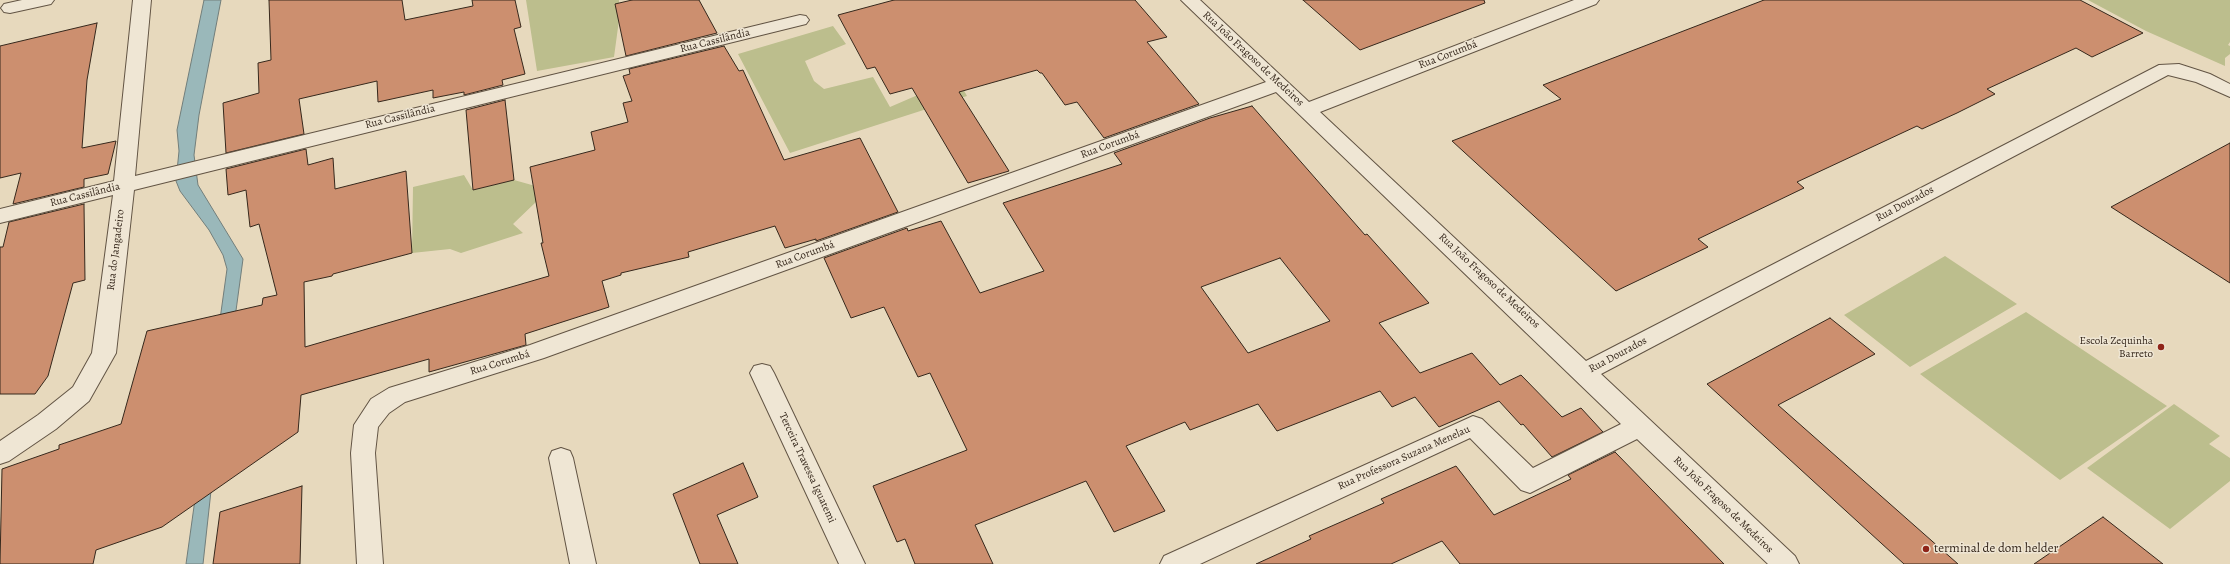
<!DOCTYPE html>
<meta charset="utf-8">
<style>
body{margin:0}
canvas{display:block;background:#e7d9bd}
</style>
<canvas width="2230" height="564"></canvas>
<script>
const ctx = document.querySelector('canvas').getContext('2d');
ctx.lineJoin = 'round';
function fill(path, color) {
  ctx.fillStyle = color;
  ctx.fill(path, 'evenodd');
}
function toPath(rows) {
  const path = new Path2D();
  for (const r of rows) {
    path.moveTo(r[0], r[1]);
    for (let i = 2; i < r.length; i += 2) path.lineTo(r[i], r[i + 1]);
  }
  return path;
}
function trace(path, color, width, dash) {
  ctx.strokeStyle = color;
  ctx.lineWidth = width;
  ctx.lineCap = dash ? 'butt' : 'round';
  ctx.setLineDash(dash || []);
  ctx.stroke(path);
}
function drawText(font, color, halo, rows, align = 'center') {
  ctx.font = font + ' Alegreya,serif';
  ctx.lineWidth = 3;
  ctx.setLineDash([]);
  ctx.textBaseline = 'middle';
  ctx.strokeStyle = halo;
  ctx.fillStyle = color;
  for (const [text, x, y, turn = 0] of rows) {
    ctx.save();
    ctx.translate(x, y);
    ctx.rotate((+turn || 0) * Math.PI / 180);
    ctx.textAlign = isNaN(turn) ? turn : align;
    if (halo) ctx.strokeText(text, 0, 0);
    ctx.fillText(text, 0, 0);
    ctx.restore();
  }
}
fill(toPath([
 [526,0,619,0,619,20,614,57,537,71],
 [2088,0,2230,0,2230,42,2228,45,2230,46,2230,54,2225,58,2225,66,2146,31],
 [833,26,846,44,805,61,814,81,824,89,873,77,890,107,957,78,967,96,790,153,738,54],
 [464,175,473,190,514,180,539,187,536,202,513,224,523,233,461,253,450,249,412,253,413,187],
 [1945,256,2017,304,1910,367,1844,315],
 [2026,312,2167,406,2060,480,1920,374],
 [2174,404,2220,436,2209,444,2230,458,2230,481,2170,529,2087,468]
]), '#bcbe8d');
const water = toPath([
 [204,0,221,0,199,115,194,155,198,185,243,259,224,399,219,418,203,564,186,564,227,269,223,255,209,230,180,191,176,181,179,151,177,130,204,0]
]);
fill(water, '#9ab8ba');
trace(water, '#727e7b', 1);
const building = toPath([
 [269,0,402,0,405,20,473,6,472,0,515,0,521,27,514,29,525,74,502,80,503,85,464,95,464,92,433,98,433,90,378,102,377,81,299,99,304,134,226,153,223,103,259,93,258,63,271,60,269,0],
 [632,0,699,0,717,33,626,56,615,4,632,0],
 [894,0,1135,0,1167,37,1147,42,1199,104,1104,138,1077,102,1065,105,1042,73,1040,73,1037,70,959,92,1009,171,968,183,912,88,890,94,875,67,867,69,838,15,894,0],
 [1303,0,1484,0,1485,3,1360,50,1303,0],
 [1764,0,2080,0,2143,33,2092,57,2076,48,1987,89,1995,94,1957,113,1922,129,1917,126,1797,182,1804,188,1698,239,1708,247,1616,291,1452,141,1561,99,1543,85,1764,0],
 [97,23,87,80,82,148,116,141,108,174,84,179,84,187,13,204,21,173,0,178,0,46,97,23],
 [724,46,739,71,743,70,784,160,860,138,898,212,816,241,816,239,785,248,775,226,688,252,689,257,621,273,621,275,602,281,609,307,525,334,526,345,429,372,429,359,301,395,298,432,162,527,96,550,93,564,0,564,2,469,59,449,59,445,121,424,147,331,262,305,263,298,277,295,259,224,250,227,246,190,228,195,226,169,306,149,308,165,333,158,335,189,406,171,412,253,333,274,332,276,304,282,305,347,549,276,541,243,543,243,530,167,595,150,591,132,628,122,623,103,632,101,623,76,630,74,629,69,724,46],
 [505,100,514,180,473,190,466,110,505,100],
 [1252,106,1365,235,1367,234,1429,303,1379,323,1420,373,1472,353,1500,385,1521,375,1562,417,1581,408,1603,432,1552,457,1523,424,1521,425,1499,401,1439,427,1415,397,1392,407,1380,391,1277,431,1258,404,1190,430,1185,422,1126,446,1165,511,1114,532,1086,481,975,525,993,564,915,564,905,539,897,542,873,486,967,450,930,373,918,377,884,307,851,318,824,258,907,228,908,231,941,221,980,293,1044,271,1003,203,1122,164,1114,153,1210,118,1252,106],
 [1280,258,1330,321,1248,353,1201,287,1280,258],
 [2230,143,2230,283,2111,207,2230,143],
 [84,204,85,280,73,283,48,376,35,394,0,394,0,247,3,247,9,222,84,204],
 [1830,318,1875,354,1778,405,1958,564,1904,564,1707,384,1830,318],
 [1615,452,1724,564,1460,564,1442,541,1391,564,1256,564,1311,539,1309,536,1384,503,1381,499,1456,466,1494,515,1571,479,1568,475,1615,452],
 [743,463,758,497,717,515,738,564,700,564,673,494,743,463],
 [302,486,300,564,213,564,220,512,302,486],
 [2103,517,2163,564,2034,564,2103,517]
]);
fill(building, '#cc8f6f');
trace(building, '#36281c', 1);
const street = toPath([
 [22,0,54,0,51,4,10,13,4,12,1,8,4,4,22,0],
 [133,0,151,0,135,176,800,15,806,16,809,20,806,24,134,190,116,353,89,401,56,429,9,461,0,464,0,441,38,415,73,387,92,353,113,195,0,223,0,209,114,181,133,0],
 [1181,0,1200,0,1309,102,1574,0,1599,0,1596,4,1320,112,1586,361,2159,65,2179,64,2210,74,2230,84,2230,97,2196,82,2168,75,1601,374,1795,556,1799,564,1768,564,1637,439,1530,493,1521,490,1470,438,1200,564,1160,564,1164,556,1473,416,1482,419,1533,468,1621,424,1276,92,544,358,405,402,389,413,378,427,375,453,383,564,357,564,351,453,354,425,371,399,389,388,530,345,1266,82,1181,0],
 [762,364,770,366,774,373,865,564,839,564,750,373,754,366,762,364],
 [561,448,570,451,573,458,596,564,570,564,549,458,552,451,561,448]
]);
trace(street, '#625444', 2);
fill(street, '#efe6d4');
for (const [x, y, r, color] of [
 [2161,347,4,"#8f2418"],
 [1926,549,4,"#8f2418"]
]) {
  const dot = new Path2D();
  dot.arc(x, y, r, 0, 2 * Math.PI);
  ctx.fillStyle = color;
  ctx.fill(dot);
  trace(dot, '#efe6d4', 1.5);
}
drawText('11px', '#36281c', '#efe6d4', [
 ["Rua Cassilândia",715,41,-14],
 ["Rua Corumbá",1448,55,-21],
 ["Rua João Fragoso de Medeiros",1253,59,43],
 ["Rua Cassilândia",400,117,-14],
 ["Rua Corumbá",1110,145,-20],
 ["Rua Cassilândia",85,195,-14],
 ["Rua Dourados",1905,204,-28],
 ["Rua do Jangadeiro",116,250,-83],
 ["Rua Corumbá",805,255,-20],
 ["Rua João Fragoso de Medeiros",1489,281,43],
 ["Rua Dourados",1618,355,-28],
 ["Rua Corumbá",500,363,-17],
 ["Rua Professora Suzana Menelau",1404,458,-24],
 ["Terceira Travessa Iguatemi",807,468,65],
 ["Rua João Fragoso de Medeiros",1723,505,44]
]);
drawText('11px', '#36281c', '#efe6d4', [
 ["Escola Zequinha",2153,341],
 ["Barreto",2153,354]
], 'right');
drawText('13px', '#36281c', '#efe6d4', [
 ["terminal de dom helder",1934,549]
], 'left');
</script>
